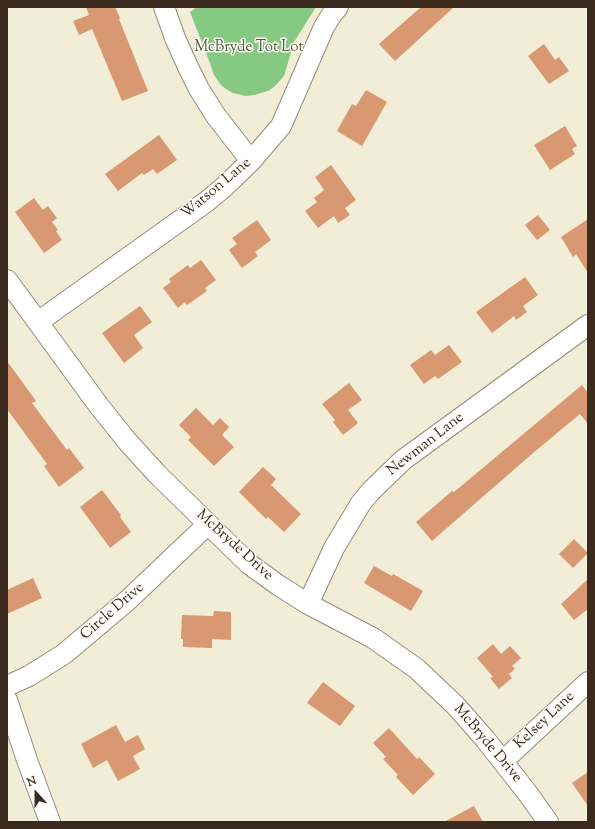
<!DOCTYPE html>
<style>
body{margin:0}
#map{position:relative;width:595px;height:829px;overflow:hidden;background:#f2edd7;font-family:"Sorts Mill Goudy",serif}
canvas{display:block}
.frame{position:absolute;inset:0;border:8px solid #3b2a1e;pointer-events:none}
.north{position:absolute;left:16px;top:773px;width:40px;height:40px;-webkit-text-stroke:3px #fdfcf7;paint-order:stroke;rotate:339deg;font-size:11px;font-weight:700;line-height:16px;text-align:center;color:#3b2a1e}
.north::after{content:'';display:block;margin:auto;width:14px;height:18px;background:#3b2a1e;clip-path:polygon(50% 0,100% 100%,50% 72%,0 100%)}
</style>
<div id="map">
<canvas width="595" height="829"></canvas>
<div class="frame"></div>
<div class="north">N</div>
</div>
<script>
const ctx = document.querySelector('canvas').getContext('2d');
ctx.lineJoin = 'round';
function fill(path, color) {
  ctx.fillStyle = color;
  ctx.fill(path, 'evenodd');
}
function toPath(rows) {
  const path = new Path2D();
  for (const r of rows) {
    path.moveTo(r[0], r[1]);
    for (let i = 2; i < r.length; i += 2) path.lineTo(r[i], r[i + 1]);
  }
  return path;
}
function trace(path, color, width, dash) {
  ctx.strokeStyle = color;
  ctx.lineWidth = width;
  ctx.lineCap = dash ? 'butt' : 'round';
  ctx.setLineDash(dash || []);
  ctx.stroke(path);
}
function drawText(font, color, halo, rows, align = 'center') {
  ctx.font = font + ' "Sorts Mill Goudy",serif';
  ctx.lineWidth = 3;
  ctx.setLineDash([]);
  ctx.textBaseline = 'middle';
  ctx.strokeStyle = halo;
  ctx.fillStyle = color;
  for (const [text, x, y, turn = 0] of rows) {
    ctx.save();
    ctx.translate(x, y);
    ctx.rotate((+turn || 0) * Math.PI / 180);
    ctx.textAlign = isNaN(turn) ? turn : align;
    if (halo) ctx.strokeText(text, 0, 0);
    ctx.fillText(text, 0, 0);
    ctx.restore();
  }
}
fill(toPath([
 [197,7,316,7,294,42,284,76,274,87,268,91,254,95,246,96,233,93,226,89,221,85,214,75,210,63,190,12]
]), '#85c982');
fill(toPath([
 [86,7,115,7,120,18,119,19,148,91,122,101,92,29,79,35,73,21,89,15],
 [421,7,454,7,395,61,379,44],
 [544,44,555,60,559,57,569,71,549,84,528,56],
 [366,90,387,102,362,146,337,131,352,104,356,106],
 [565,126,577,146,572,149,575,154,550,170,534,145],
 [159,135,177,160,157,174,153,169,144,175,142,173,118,191,105,174],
 [331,165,356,200,345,208,350,215,338,223,334,216,318,228,305,211,317,202,314,198,324,190,315,177],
 [34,198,43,210,48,206,57,218,52,222,58,230,56,231,62,240,44,253,15,212],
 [538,215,550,230,537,240,525,225],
 [588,219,588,273,576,254,573,257,561,237],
 [257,220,271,240,255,252,258,256,242,268,229,250,237,244,232,238],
 [201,260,216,280,205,288,207,291,187,305,185,302,178,308,163,288,171,282,169,279,188,265,190,268],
 [525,277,538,295,523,306,527,312,516,320,514,316,492,333,476,312],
 [140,306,152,322,134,335,143,348,124,363,102,333],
 [449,345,462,362,438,379,435,376,424,384,410,365,431,350,435,355],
 [7,361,36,401,32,403,67,450,69,448,84,468,59,487,44,466,47,464,7,409],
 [349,383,362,400,348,410,358,423,343,435,333,422,335,420,322,404],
 [582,385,588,393,588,424,580,414,533,453,432,541,416,522,452,491,454,492],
 [196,408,213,425,220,418,229,427,222,435,234,447,214,466,188,440,191,437,179,425],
 [263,467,276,479,271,485,301,514,284,532,268,517,266,519,239,492],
 [102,490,121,515,120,517,131,532,110,548,80,507],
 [574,539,588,553,573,568,559,554],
 [374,566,392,576,393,574,423,591,411,611,364,583],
 [33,578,42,598,7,614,7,590],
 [588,579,588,609,574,620,561,604],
 [214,611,231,612,231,640,212,639,212,648,183,647,183,639,181,639,182,615,213,616],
 [493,644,501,654,510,646,521,658,512,666,515,669,509,674,512,678,499,689,490,678,493,677,477,658],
 [323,682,355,706,340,726,307,703],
 [116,725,125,742,138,735,145,749,133,756,140,769,118,781,107,760,93,768,81,744],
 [389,728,417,759,419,757,435,774,413,795,396,777,398,775,383,759,386,757,373,743],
 [588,772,588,806,572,783],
 [474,806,483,822,444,822]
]), '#d79872');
const street = toPath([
 [164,7,175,38,188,67,199,89,216,116,251,161],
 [7,280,99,406,127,441,157,474,249,564,278,585,308,604,373,638,417,669,456,706,485,739,529,795,548,822],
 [38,322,206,202,224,187,251,161,281,126,324,27,332,14,338,7],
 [308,604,334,548,361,503,371,491,403,460,588,325],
 [7,686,29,676,64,654,127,601,208,524],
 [7,700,27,760,50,822],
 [503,761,588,682]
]);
trace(street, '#968c7a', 22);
trace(street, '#fff', 20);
drawText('15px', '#515a3c', '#fdfcf7', [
 ["McBryde Tot Lot",249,48]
]);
drawText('15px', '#3b2a1e', '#fdfcf7', [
 ["Watson Lane",217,189,-40],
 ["Newman Lane",426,445,-38],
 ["McBryde Drive",234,546,42],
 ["Circle Drive",113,612,-41],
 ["Kelsey Lane",545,721,-43],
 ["McBryde Drive",487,744,50]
]);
</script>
